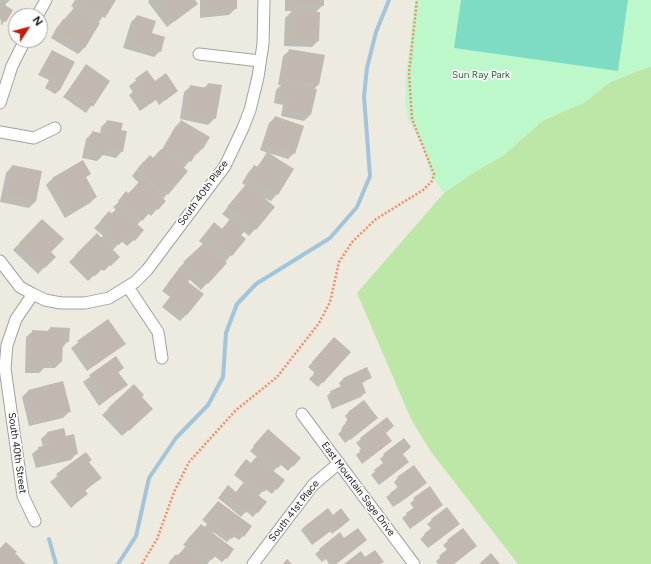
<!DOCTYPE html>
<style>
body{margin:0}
#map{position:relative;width:651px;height:564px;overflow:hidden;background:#edeae0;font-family:Figtree,sans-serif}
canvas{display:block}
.north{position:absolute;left:8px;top:8px;width:40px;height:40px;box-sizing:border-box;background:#fff;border:1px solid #a4a4a4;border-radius:50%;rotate:54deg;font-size:11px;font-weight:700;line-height:16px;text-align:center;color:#1b1b1b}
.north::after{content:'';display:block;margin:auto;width:14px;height:18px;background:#c31e03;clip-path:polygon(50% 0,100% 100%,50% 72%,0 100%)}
</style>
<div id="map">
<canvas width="651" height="564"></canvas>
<div class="north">N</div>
</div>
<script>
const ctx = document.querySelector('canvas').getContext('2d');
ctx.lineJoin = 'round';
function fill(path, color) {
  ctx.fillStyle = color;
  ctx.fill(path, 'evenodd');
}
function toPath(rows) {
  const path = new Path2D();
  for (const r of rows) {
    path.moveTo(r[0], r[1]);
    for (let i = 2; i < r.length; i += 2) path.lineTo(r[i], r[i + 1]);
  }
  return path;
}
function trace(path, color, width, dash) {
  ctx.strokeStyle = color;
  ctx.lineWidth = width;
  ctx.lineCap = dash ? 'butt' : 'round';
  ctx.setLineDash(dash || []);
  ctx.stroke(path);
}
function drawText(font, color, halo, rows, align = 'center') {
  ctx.font = font + ' Figtree,sans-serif';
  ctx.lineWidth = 3.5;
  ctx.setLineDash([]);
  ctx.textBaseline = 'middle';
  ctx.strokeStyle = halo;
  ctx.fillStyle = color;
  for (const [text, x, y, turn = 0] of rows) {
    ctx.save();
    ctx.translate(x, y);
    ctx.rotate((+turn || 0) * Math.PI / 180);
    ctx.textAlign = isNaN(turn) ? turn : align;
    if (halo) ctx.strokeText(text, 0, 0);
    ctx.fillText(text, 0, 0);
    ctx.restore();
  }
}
fill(toPath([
 [651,66,651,564,518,564,431,452,411,419,357,293,444,193,471,174,504,155,542,121,585,102,610,82]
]), '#bde7a6');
fill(toPath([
 [415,0,651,0,651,66,610,82,585,102,542,121,504,155,471,174,444,193,431,175,423,147,408,119,405,104,406,75]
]), '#bcf8c9');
fill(toPath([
 [461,0,628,0,618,71,454,48]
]), '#7edcc5');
fill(toPath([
 [0,0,10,0,4,6,11,11,1,26],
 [75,0,115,0,98,23,84,48,78,54,51,38,57,27,74,8,71,6],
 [149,0,193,0,196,4,167,27,148,2],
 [200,0,236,0,236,8,229,15,200,18],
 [285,0,323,0,323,5,316,12,318,41,312,47,284,46,285,18,292,11,285,11],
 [137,16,151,34,160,51,154,57,123,48,131,22],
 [290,50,318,85,314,89,310,115,304,121,281,116,283,105,274,103,276,90,281,85,278,85,283,56],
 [52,51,60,90,55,94,45,88,49,80,38,75],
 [86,66,109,81,86,113,63,97],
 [147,72,154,83,177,91,159,105,156,100,140,111,129,95,133,92,129,86],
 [208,84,215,118,208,125,180,119,184,92,191,86,204,88],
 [275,117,294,153,288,159,269,153,292,169,277,194,271,201,262,197,274,207,249,236,243,231,240,236,244,240,207,283,201,290,189,279,187,282,187,314,180,321,162,307,170,297,162,291,179,270,178,269,203,244,199,241,208,230,221,230,230,220,222,214,246,186,242,183,248,173,254,166,256,168,268,153,260,150,269,123],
 [107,121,120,131,122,151,116,158,103,155,97,161,82,158,86,139,93,132,100,134,101,127],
 [181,121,203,148,196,155,195,154,183,169,157,209,151,216,148,213,136,226,134,240,127,246,121,241,112,251,118,257,104,271,101,269,88,281,69,262,97,235,101,238,103,236,94,228,103,219,116,210,113,207,139,183,132,176,143,162,153,158,161,151,175,127],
 [83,161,90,174,85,178,96,197,90,203,65,218,46,185,52,179],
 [12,166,35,202,29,208,0,202,6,173],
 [36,226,50,253,54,257,38,274,13,250],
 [108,320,124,344,87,371,71,348],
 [50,328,68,341,62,348,61,362,55,368,44,368,39,373,25,373,26,337,33,331,47,332],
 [330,343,350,352,318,387,309,379,315,373,308,367],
 [116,358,123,368,118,373,126,385,99,406,83,382],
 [367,369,370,378,361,384,365,392,361,397,332,409,327,396,331,392,341,387,339,383,343,379],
 [134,385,141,397,145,415,122,436,102,415],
 [28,391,69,412,63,418,29,426,22,397],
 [349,412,377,418,345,443,338,434,343,429,342,427,348,421,345,416],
 [47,433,65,437,77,453,71,460,36,468,32,454,39,448,43,447,41,439],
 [385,433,386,445,362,464,356,455,362,450,356,443,361,439],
 [264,435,299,458,288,471,280,464,273,472,283,480,272,494,265,489,258,496,266,502,253,517,246,511,241,517,218,498,224,491,236,493,244,483,234,475,242,464,250,464,257,457,250,451],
 [85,454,88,462,100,478,85,491,87,494,71,508,50,482],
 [402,454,408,462,379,485,371,475,384,464,380,459,384,455],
 [398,478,426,483,393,507,386,497,398,488,394,482],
 [430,488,442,505,410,529,402,518,414,509,410,503],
 [214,506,243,536,239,540,233,536,227,542,213,532,212,533,226,558,222,562,214,556,207,564,168,564,186,547,183,545,197,529,204,528,207,524,202,520],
 [446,508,454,528,428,548,420,539,432,529,427,524],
 [333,516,345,524,332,534,330,531,312,545,301,530,305,526],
 [463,529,453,564,438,564,436,561,448,551,443,545],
 [340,534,344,540,366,540,336,564,329,564,326,559,322,562,315,554]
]), '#0003');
trace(toPath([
 [49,539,56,564],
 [118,564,136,536,149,478,176,438,208,405,223,377,226,333,237,304,256,284,330,238,357,207,370,176,364,96,367,68,376,32,389,0]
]), '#a1c5da', 4);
fill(toPath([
 [77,0,116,0,105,18],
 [158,0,195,0,198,4,174,22],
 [206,0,237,0,237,9,220,9,221,12,206,12],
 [291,0,324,0,324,6,291,5],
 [0,2,13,10,6,22,0,19],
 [74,7,100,23,85,48,56,32,63,19,66,21],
 [291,11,320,12,319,41,290,40],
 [137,15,156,21,152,33,165,37,161,52,129,42],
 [289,49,325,55,319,85,284,78],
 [52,50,75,62,60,90,48,84,52,76,41,70],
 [86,64,110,81,93,107,68,91],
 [147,70,155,81,166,73,178,91,166,100,162,95,147,105,135,88,139,85,135,79],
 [282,82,317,89,311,115,287,110,289,99,279,97],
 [208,83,222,85,216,119,185,113,190,85,207,88],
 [275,116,304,126,295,154,266,144],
 [107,120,123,123,121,130,127,131,123,152,105,148,104,155,88,152,92,131,104,134],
 [181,120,210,137,203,149,200,147,191,162,165,147],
 [161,149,188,171,168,195,137,169,150,155,153,158],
 [267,152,294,169,278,195,247,177,254,165,258,167],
 [83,160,91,174,86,177,97,197,72,212,52,178],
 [12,165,42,171,36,202,6,196],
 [141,179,166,201,158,210,155,207,142,221,118,201,126,191,129,194],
 [247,183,275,207,256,230,227,207],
 [118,207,144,230,135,241,128,235,119,245,105,233,108,229,100,221,109,211,112,214],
 [42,219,64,239,51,252,56,257,45,268,19,243],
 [230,219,245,231,241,235,246,239,232,256,205,234,214,222,222,229],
 [97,233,120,257,111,266,108,263,95,276,75,255],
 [204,243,227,263,208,284,183,262],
 [180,267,192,277,188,282,204,294,187,315,168,300,176,290,167,284],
 [108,319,126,344,94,366,77,341],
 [50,327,70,328,69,342,63,342,62,362,46,362,46,367,31,367,32,330,50,331],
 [334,337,351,352,323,383,313,374,318,368,312,362],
 [116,356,124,368,118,372,128,385,106,400,89,375],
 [367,367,372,378,362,382,366,393,337,405,330,391,346,384,343,378],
 [63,381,71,412,35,420,28,390],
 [134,384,144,395,142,397,153,409,129,431,108,408],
 [364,400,378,418,350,440,341,429,347,425,345,422,352,417,348,412],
 [387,417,394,426,386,433,392,441,367,460,359,450,366,446,360,438],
 [64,428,66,436,74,434,78,454,42,462,38,447,50,444,47,432],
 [268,429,301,458,293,467,285,460,278,468,253,446],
 [404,438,411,447,403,454,409,462,383,482,374,470,387,460,383,454],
 [86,452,92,460,89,462,102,478,85,490,88,494,77,502,56,474],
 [256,457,285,480,277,490,270,485,264,492,237,471,246,459,251,463],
 [414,465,427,483,398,504,390,493,402,484,397,477],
 [243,483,267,502,258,513,250,507,246,513,221,494,228,485,236,492],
 [430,486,443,505,414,526,406,513,418,505,413,498],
 [218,501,252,526,244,537,238,532,232,539,209,522,211,519,206,516],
 [447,507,460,524,432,545,424,534,435,525,431,519],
 [328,508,333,515,341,508,350,520,337,530,335,528,317,541,305,526],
 [201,524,234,549,227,559,218,552,212,560,187,540],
 [358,528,367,540,336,564,330,556,326,559,319,549,340,532,344,538],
 [463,528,477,546,454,564,445,564,439,556,451,546,447,540],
 [6,542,17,552,15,553,26,564,0,564,0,548],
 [185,547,191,551,208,564,171,564,169,562,176,554,178,556],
 [375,550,384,562,380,564,344,564,361,551,365,557],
 [491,553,500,564,479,564],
 [287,559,292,564,283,564]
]), '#c1b9b0');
const street = toPath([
 [37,16,46,0],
 [199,54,260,61],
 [0,103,12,66,25,40],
 [0,132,34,138,55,128],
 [0,261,20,287,33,294,16,319,7,345,5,368,23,496,35,521],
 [128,287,158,332,162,358],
 [33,294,45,300,61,303,85,303,109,298,135,282,147,270,225,166,243,128,250,110,258,77,263,44,264,0],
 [302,414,414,564],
 [253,564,313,485,339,463]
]);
trace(street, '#a2a2a2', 13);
trace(toPath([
 [142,564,157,539,174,492,189,462,236,410,277,377,319,323,330,302,339,262,352,242,376,219,423,190,432,181,434,174,412,119,409,73,417,0]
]), '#f78a67', 2.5, [2, 2]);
trace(street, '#fff', 11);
drawText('10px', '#0d7524', '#fff', [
 ["Sun Ray Park",481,75]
]);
drawText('10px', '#1b1b1b', '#fff', [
 ["South 40th Place",203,193,-54],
 ["South 40th Street",17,453,82],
 ["East Mountain Sage Drive",358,489,53],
 ["South 41st Place",294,511,-52]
]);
</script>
